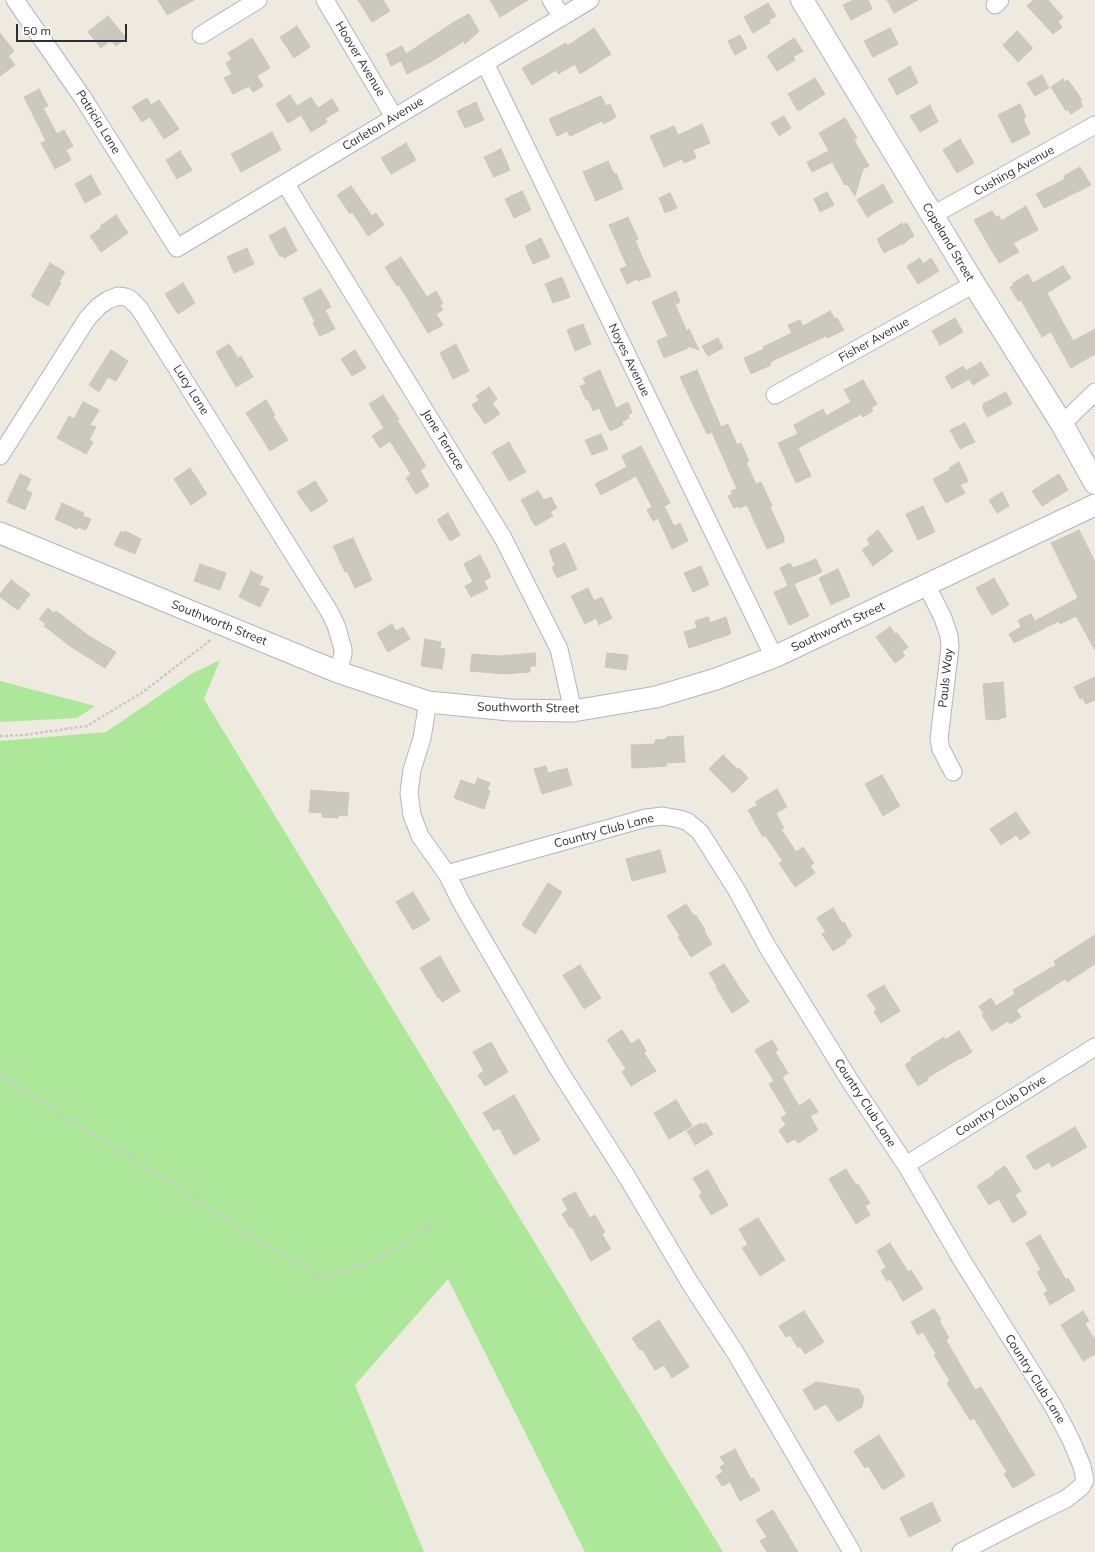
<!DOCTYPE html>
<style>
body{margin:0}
#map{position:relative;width:1095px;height:1552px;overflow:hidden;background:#efeae0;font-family:Mulish,sans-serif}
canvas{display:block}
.scale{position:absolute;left:16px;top:24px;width:111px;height:18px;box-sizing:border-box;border:2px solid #2e2e2e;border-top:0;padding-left:5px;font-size:12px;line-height:14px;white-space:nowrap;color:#2e2e2e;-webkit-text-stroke:3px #fff;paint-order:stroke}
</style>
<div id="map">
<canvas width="1095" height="1552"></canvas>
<div class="scale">50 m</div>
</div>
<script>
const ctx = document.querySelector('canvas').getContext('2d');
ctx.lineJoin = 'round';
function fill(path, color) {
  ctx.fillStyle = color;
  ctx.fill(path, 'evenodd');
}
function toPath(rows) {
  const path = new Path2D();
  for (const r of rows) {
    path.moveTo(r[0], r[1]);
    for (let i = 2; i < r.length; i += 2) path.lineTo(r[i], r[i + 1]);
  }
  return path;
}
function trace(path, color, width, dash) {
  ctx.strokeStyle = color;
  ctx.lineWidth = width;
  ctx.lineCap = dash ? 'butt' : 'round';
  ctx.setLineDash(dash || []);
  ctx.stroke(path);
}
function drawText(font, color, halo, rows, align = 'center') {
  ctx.font = font + ' Mulish,sans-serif';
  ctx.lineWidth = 3.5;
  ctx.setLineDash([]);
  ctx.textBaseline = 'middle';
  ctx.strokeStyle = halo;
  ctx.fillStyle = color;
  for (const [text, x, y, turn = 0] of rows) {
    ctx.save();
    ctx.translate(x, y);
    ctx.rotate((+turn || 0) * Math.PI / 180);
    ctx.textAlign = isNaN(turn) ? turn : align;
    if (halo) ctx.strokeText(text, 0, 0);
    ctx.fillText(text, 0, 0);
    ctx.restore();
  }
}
fill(toPath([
 [220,660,204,699,723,1552,585,1552,448,1279,355,1385,424,1552,0,1552,0,741,106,732,191,674],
 [0,681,95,706,77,718,0,722]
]), '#ade89a');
const building = toPath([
 [158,0,194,0,167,15,158,0],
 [358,0,383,0,390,11,372,22,358,0],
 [490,0,528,0,500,17,490,0],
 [853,0,868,0,872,9,851,20,843,5,853,0],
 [887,0,918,0,894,13,887,0],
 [1034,0,1048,0,1063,17,1058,22,1062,27,1053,34,1027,6,1034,0],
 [768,3,776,16,769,20,770,23,753,33,744,17,768,3],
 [469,14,479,31,465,44,464,41,434,60,407,74,401,61,391,66,386,54,402,46,406,54,454,22,469,14],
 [108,16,126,38,116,46,111,40,101,48,88,32,108,16],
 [297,26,310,47,294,58,280,37,297,26],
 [594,28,611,54,580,74,575,64,558,74,556,70,532,85,522,68,566,43,567,46,594,28],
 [890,28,898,44,873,57,864,41,890,28],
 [1017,31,1033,48,1018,62,1003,45,1017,31],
 [0,33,14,51,8,56,15,65,0,76,0,33],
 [740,35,747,48,735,55,728,41,740,35],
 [252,38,270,68,257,76,263,86,253,92,249,86,233,94,224,78,232,74,226,63,232,59,228,53,252,38],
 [794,38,803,51,793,57,795,60,777,71,767,56,794,38],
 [910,66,918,83,897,95,888,79,910,66],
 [1042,75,1049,88,1035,96,1027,83,1042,75],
 [815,78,825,94,798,111,788,94,815,78],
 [1063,79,1064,82,1068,80,1082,100,1080,101,1083,106,1071,114,1068,109,1066,111,1051,87,1063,79],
 [39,89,48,106,43,108,57,134,64,130,73,146,66,150,71,160,55,169,41,143,46,141,24,97,39,89],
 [290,95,297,106,311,97,318,108,332,99,339,110,325,119,327,122,311,132,301,115,288,123,276,104,290,95],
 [601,96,606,106,610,104,616,117,604,124,602,121,570,136,567,131,557,136,549,119,601,96],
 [147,98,151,105,159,100,179,129,164,139,150,117,142,122,132,107,147,98],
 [476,102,484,120,465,128,457,111,476,102],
 [1020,104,1026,117,1023,119,1030,134,1012,143,998,115,1020,104],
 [930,105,938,122,920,132,910,116,930,105],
 [784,116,791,128,779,136,771,123,784,116],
 [845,118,857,138,854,140,869,166,863,169,855,196,847,184,845,185,832,162,812,172,807,162,829,151,819,133,845,118],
 [702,124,710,143,693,150,696,158,684,163,682,159,664,167,650,136,674,126,678,135,702,124],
 [272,132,281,150,241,172,231,154,272,132],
 [960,139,974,163,957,173,943,150,960,139],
 [406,143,416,160,391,174,381,158,406,143],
 [501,149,510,170,494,177,484,157,501,149],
 [180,151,192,170,177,179,166,160,180,151],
 [608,161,614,174,616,173,623,189,596,201,583,172,608,161],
 [1080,167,1091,185,1044,208,1036,194,1065,179,1064,176,1080,167],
 [91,175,101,194,85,203,75,184,91,175],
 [883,184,893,202,867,217,857,200,883,184],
 [351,186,372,216,376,213,384,225,368,236,352,212,350,214,337,195,351,186],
 [522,191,531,210,514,218,505,199,522,191],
 [827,192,834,205,820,212,814,199,827,192],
 [670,193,677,208,665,213,659,198,670,193],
 [1026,206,1038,230,1013,243,1019,252,999,263,974,220,992,211,996,217,999,216,1001,221,1026,206],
 [116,215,128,233,101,252,90,236,101,228,100,226,116,215],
 [628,217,638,239,635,241,651,276,638,281,637,279,627,284,620,269,627,266,609,225,628,217],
 [902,223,903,225,907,223,914,236,909,239,904,244,901,244,884,253,877,239,902,223],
 [285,227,297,251,284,258,282,255,280,257,269,236,285,227],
 [541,238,550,257,533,264,525,246,541,238],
 [247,248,254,264,234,273,227,257,247,248],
 [401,257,427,297,436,291,443,303,440,305,443,310,436,314,443,325,428,333,399,285,397,286,385,267,401,257],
 [920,258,923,264,931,258,939,271,918,284,907,266,920,258],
 [50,263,65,272,59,282,61,283,48,306,31,296,50,263],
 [1063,266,1071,278,1047,293,1073,341,1095,329,1095,354,1071,368,1051,332,1042,337,1021,300,1018,301,1010,287,1014,285,1013,283,1028,274,1033,283,1063,266],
 [562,277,570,297,553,303,545,284,562,277],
 [183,283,195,303,178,314,165,294,183,283],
 [321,289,331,307,325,310,335,329,320,336,313,323,315,322,303,298,321,289],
 [676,291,680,302,675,305,687,331,689,329,699,350,687,346,688,348,664,358,657,341,668,336,652,302,676,291],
 [830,311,835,319,837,318,844,330,827,338,826,336,770,362,771,365,751,374,744,358,764,349,763,347,792,333,788,325,800,320,803,326,830,311],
 [955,318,963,332,940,345,932,331,955,318],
 [583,324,591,344,575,351,567,330,583,324],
 [718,338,723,348,708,356,702,346,718,338],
 [229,344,238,358,241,356,253,377,236,387,216,352,229,344],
 [456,344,469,371,453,379,440,353,456,344],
 [111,350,128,361,116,381,108,377,99,392,89,385,111,350],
 [355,350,366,368,352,376,341,359,355,350],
 [981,362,989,375,973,385,969,379,952,389,945,377,963,366,966,371,981,362],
 [600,370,616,408,628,402,632,413,628,415,629,418,622,422,623,425,610,431,599,408,593,411,588,399,586,400,580,386,586,384,583,378,600,370],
 [697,370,721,427,728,424,737,445,741,443,749,461,746,463,756,484,761,482,772,506,770,507,784,537,784,542,767,549,747,505,740,508,738,506,734,508,728,496,733,494,731,491,737,489,712,432,707,434,680,377,697,370],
 [863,380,877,404,871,408,873,411,863,417,861,414,798,448,811,476,796,483,778,443,798,434,794,425,823,409,826,416,851,402,844,390,863,380],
 [489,387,497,399,492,403,500,414,485,424,472,405,479,400,476,396,489,387],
 [1006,392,1012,404,987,417,983,408,983,404,1006,392],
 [383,395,399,419,397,420,426,466,420,470,429,486,416,494,406,478,411,474,390,441,380,448,372,436,384,428,369,404,383,395],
 [266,400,275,415,273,416,288,440,270,451,246,413,266,400],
 [83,402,99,410,90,425,96,427,89,440,93,442,86,454,57,438,69,416,74,419,83,402],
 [965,423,975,442,960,449,950,430,965,423],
 [601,434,608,449,592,455,585,440,601,434],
 [509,442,526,472,509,481,492,452,509,442],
 [641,446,670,503,664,506,674,526,680,523,688,541,672,549,658,518,653,521,647,510,652,507,636,476,601,495,595,484,627,467,622,456,641,446],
 [959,462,968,481,960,485,965,493,946,503,933,479,950,470,949,468,959,462],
 [190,468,207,494,191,505,174,479,190,468],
 [20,474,31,479,26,490,32,493,25,510,7,502,20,474],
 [1059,474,1068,490,1042,506,1032,491,1059,474],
 [315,481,328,501,311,512,297,492,315,481],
 [538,491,544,500,551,497,557,508,550,512,553,516,535,526,521,500,538,491],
 [1002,492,1009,506,997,513,989,500,1002,492],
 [62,503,84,513,83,516,91,519,86,530,78,527,77,529,55,519,62,503],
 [923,506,935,532,918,540,906,514,923,506],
 [448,513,460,535,450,541,437,520,448,513],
 [878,530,893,551,873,566,862,550,870,544,867,539,878,530],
 [1079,530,1095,562,1095,650,1076,616,1060,624,1059,621,1014,643,1009,634,1021,627,1018,620,1031,614,1035,621,1078,598,1051,543,1079,530],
 [121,531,124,533,125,531,141,539,135,554,114,545,121,531],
 [353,538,372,580,355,588,347,571,345,572,333,546,353,538],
 [565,543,577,569,557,578,552,567,555,566,549,550,565,543],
 [480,555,491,577,484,581,488,589,471,597,465,586,473,582,464,564,480,555],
 [816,559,822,572,794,584,809,616,789,625,774,592,788,586,780,568,790,563,793,568,816,559],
 [200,564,226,573,220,590,194,581,200,564],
 [701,566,709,585,693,592,684,573,701,566],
 [838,569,850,596,831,605,819,578,838,569],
 [251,571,263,577,259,585,269,589,260,607,239,597,251,571],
 [994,578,1009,605,992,615,976,588,994,578],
 [11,580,30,594,18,610,0,597,0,594,11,580],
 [588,588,594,601,602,597,612,618,599,625,596,618,585,624,571,596,588,588],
 [48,608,54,613,56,611,89,636,116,652,105,668,70,646,44,626,46,624,39,619,48,608],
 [708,617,710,623,726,617,731,634,689,648,684,632,697,628,695,621,708,617],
 [392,624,396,631,403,627,410,639,388,652,377,633,392,624],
 [890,627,895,634,897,633,908,647,902,652,905,656,895,663,876,637,890,627],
 [425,639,441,642,440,648,445,649,442,669,421,666,425,639],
 [535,653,536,666,530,666,530,672,505,674,470,671,472,654,499,656,535,653],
 [607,653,628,655,626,670,605,667,607,653],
 [1095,677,1095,700,1086,704,1083,698,1080,699,1074,687,1095,677],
 [1003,682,1006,717,995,720,986,719,983,684,1003,682],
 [683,736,685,762,666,763,667,766,632,768,631,745,655,744,655,740,666,739,666,737,683,736],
 [723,755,737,769,739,768,748,778,733,793,709,769,723,755],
 [546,766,548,773,567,768,572,785,542,794,534,769,546,766],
 [882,775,900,806,883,816,865,784,882,775],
 [478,778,490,783,487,790,490,791,484,809,454,798,461,780,475,785,478,778],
 [777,789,787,807,776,813,784,828,781,829,796,852,803,847,814,863,810,866,815,873,795,887,779,863,783,861,765,835,763,837,748,810,758,805,755,802,777,789],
 [311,790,349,793,347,816,339,815,338,818,322,817,322,813,309,812,311,790],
 [1016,812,1030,833,1020,840,1016,835,1001,845,990,829,1016,812],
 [660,850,666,872,632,881,626,859,660,850],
 [548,883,562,892,535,934,522,925,548,883],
 [413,892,430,920,413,930,396,902,413,892],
 [686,904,694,916,696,915,705,930,704,931,712,944,691,957,678,937,680,936,667,916,686,904],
 [833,908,842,923,844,922,852,936,845,941,846,943,833,951,822,934,826,932,817,918,833,908],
 [1095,935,1095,964,1067,982,1065,979,1016,1010,1021,1017,1010,1024,1008,1021,992,1031,982,1015,984,1014,979,1006,991,998,996,1006,1015,994,1013,990,1056,965,1054,961,1095,935],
 [440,956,460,991,442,1002,439,997,438,998,420,968,440,956],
 [724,964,749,1002,732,1013,716,987,717,986,709,973,724,964],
 [580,965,601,998,584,1009,563,975,580,965],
 [884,985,900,1011,881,1023,874,1012,877,1010,867,995,884,985],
 [622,1030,631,1044,639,1039,646,1051,644,1053,656,1071,631,1086,622,1072,626,1069,607,1040,622,1030],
 [959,1031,972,1052,961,1059,960,1058,927,1078,928,1080,918,1086,905,1065,912,1060,911,1058,944,1037,945,1040,959,1031],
 [772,1040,778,1050,775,1052,788,1073,782,1077,799,1106,810,1099,818,1112,810,1116,818,1130,798,1143,795,1139,787,1143,779,1130,786,1125,781,1118,787,1114,769,1084,774,1081,755,1050,772,1040],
 [491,1042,508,1072,485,1086,478,1075,484,1071,473,1052,491,1042],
 [514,1095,540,1140,514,1155,499,1128,494,1131,483,1113,514,1095],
 [676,1100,692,1126,669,1139,654,1113,676,1100],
 [701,1123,702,1125,706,1123,713,1134,695,1145,687,1131,701,1123],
 [1075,1127,1087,1147,1052,1167,1049,1162,1035,1170,1026,1156,1075,1127],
 [1005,1166,1021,1191,1015,1195,1027,1214,1013,1223,999,1199,989,1205,977,1186,995,1174,994,1173,1005,1166],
 [846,1169,856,1185,858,1184,870,1203,865,1206,870,1215,856,1224,829,1179,846,1169],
 [708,1170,728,1205,711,1215,699,1195,702,1193,693,1178,708,1170],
 [575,1192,590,1218,595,1215,605,1232,602,1234,611,1249,591,1261,572,1227,570,1228,562,1214,568,1210,562,1199,575,1192],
 [758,1218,785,1260,760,1276,742,1248,748,1245,739,1229,758,1218],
 [1040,1235,1066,1280,1068,1278,1075,1290,1050,1305,1044,1293,1048,1291,1037,1272,1041,1270,1026,1243,1040,1235],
 [890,1243,908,1272,911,1270,923,1289,903,1301,890,1279,887,1281,881,1271,886,1267,877,1251,890,1243],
 [934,1309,941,1319,939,1320,949,1338,946,1340,975,1390,981,1387,1035,1475,1013,1488,1004,1474,1007,1472,974,1418,970,1420,947,1383,950,1381,934,1355,936,1354,923,1332,918,1335,911,1322,934,1309],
 [804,1311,824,1342,805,1354,800,1346,798,1348,790,1335,786,1337,779,1326,804,1311],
 [1083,1311,1089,1321,1085,1324,1095,1340,1095,1354,1083,1361,1061,1325,1083,1311],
 [659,1320,689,1367,672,1378,664,1365,655,1370,642,1349,640,1350,632,1338,659,1320],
 [816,1382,859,1389,864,1398,862,1407,838,1422,826,1404,815,1410,803,1390,816,1382],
 [879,1435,905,1476,883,1490,868,1466,865,1468,854,1451,879,1435],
 [735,1449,751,1479,753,1478,760,1490,740,1501,730,1482,722,1486,716,1476,723,1472,720,1467,725,1464,720,1457,735,1449],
 [932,1502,941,1521,909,1537,900,1518,932,1502],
 [773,1510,798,1552,767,1552,760,1541,767,1537,756,1520,773,1510]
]);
fill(building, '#cbc8be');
trace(building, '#cbc7b9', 1);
const minor = toPath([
 [15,0,83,98,177,248,590,0],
 [325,0,394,117],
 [551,0,562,17],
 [995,5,1000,0],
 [201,35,258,0],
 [485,63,774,657],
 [285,183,503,538,559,649,573,711],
 [933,215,1095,125],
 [775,395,974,284],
 [1062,424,1095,392],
 [0,456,87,319,99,306,108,300,118,296,125,297,130,299,139,308,329,611,336,625,343,649,343,654,338,672],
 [927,586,943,618,949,636,950,647,939,739,941,749,953,772],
 [428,702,422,738,412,770,409,793,412,815,420,836,447,874,461,902,557,1067,627,1177,690,1283,735,1352,852,1552],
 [447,874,646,818,663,816,680,819,688,822,700,832,736,889,767,946,850,1081,906,1165,963,1262,1053,1406,1070,1438,1082,1466,1085,1480,1081,1487,1066,1499,1037,1513,961,1552],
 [906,1165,1095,1047]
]);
const tertiary = toPath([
 [0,533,338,672,428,702,510,710,573,711,656,697,716,679,774,657,1095,505]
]);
const secondary = toPath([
 [802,0,974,284,1062,424,1095,483]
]);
trace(minor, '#b4b4c1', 19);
trace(tertiary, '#b4b4c1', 23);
trace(secondary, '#b4b4c1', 24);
trace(toPath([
 [0,736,24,735,87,726,143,692,212,639],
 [0,1075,319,1278,375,1261,435,1223]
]), '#c9c9c9', 2.5, [3, 2]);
trace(minor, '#fff', 17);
trace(tertiary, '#fff', 21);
trace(secondary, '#fff', 22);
drawText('12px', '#2e2e2e', '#fff', [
 ["Hoover Avenue",360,59,59],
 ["Patricia Lane",98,122,58],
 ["Carleton Avenue",383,124,-31],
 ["Cushing Avenue",1014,171,-29],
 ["Copeland Street",948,242,59],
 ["Fisher Avenue",874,340,-29],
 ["Noyes Avenue",629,360,64],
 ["Lucy Lane",191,390,58],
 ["Jane Terrace",443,440,58],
 ["Southworth Street",219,623,22],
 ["Southworth Street",838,627,-25],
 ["Pauls Way",946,678,-84],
 ["Southworth Street",528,708,1],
 ["Country Club Lane",604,831,-15],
 ["Country Club Lane",865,1103,57],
 ["Country Club Drive",1001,1106,-32],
 ["Country Club Lane",1035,1379,58]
]);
</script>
